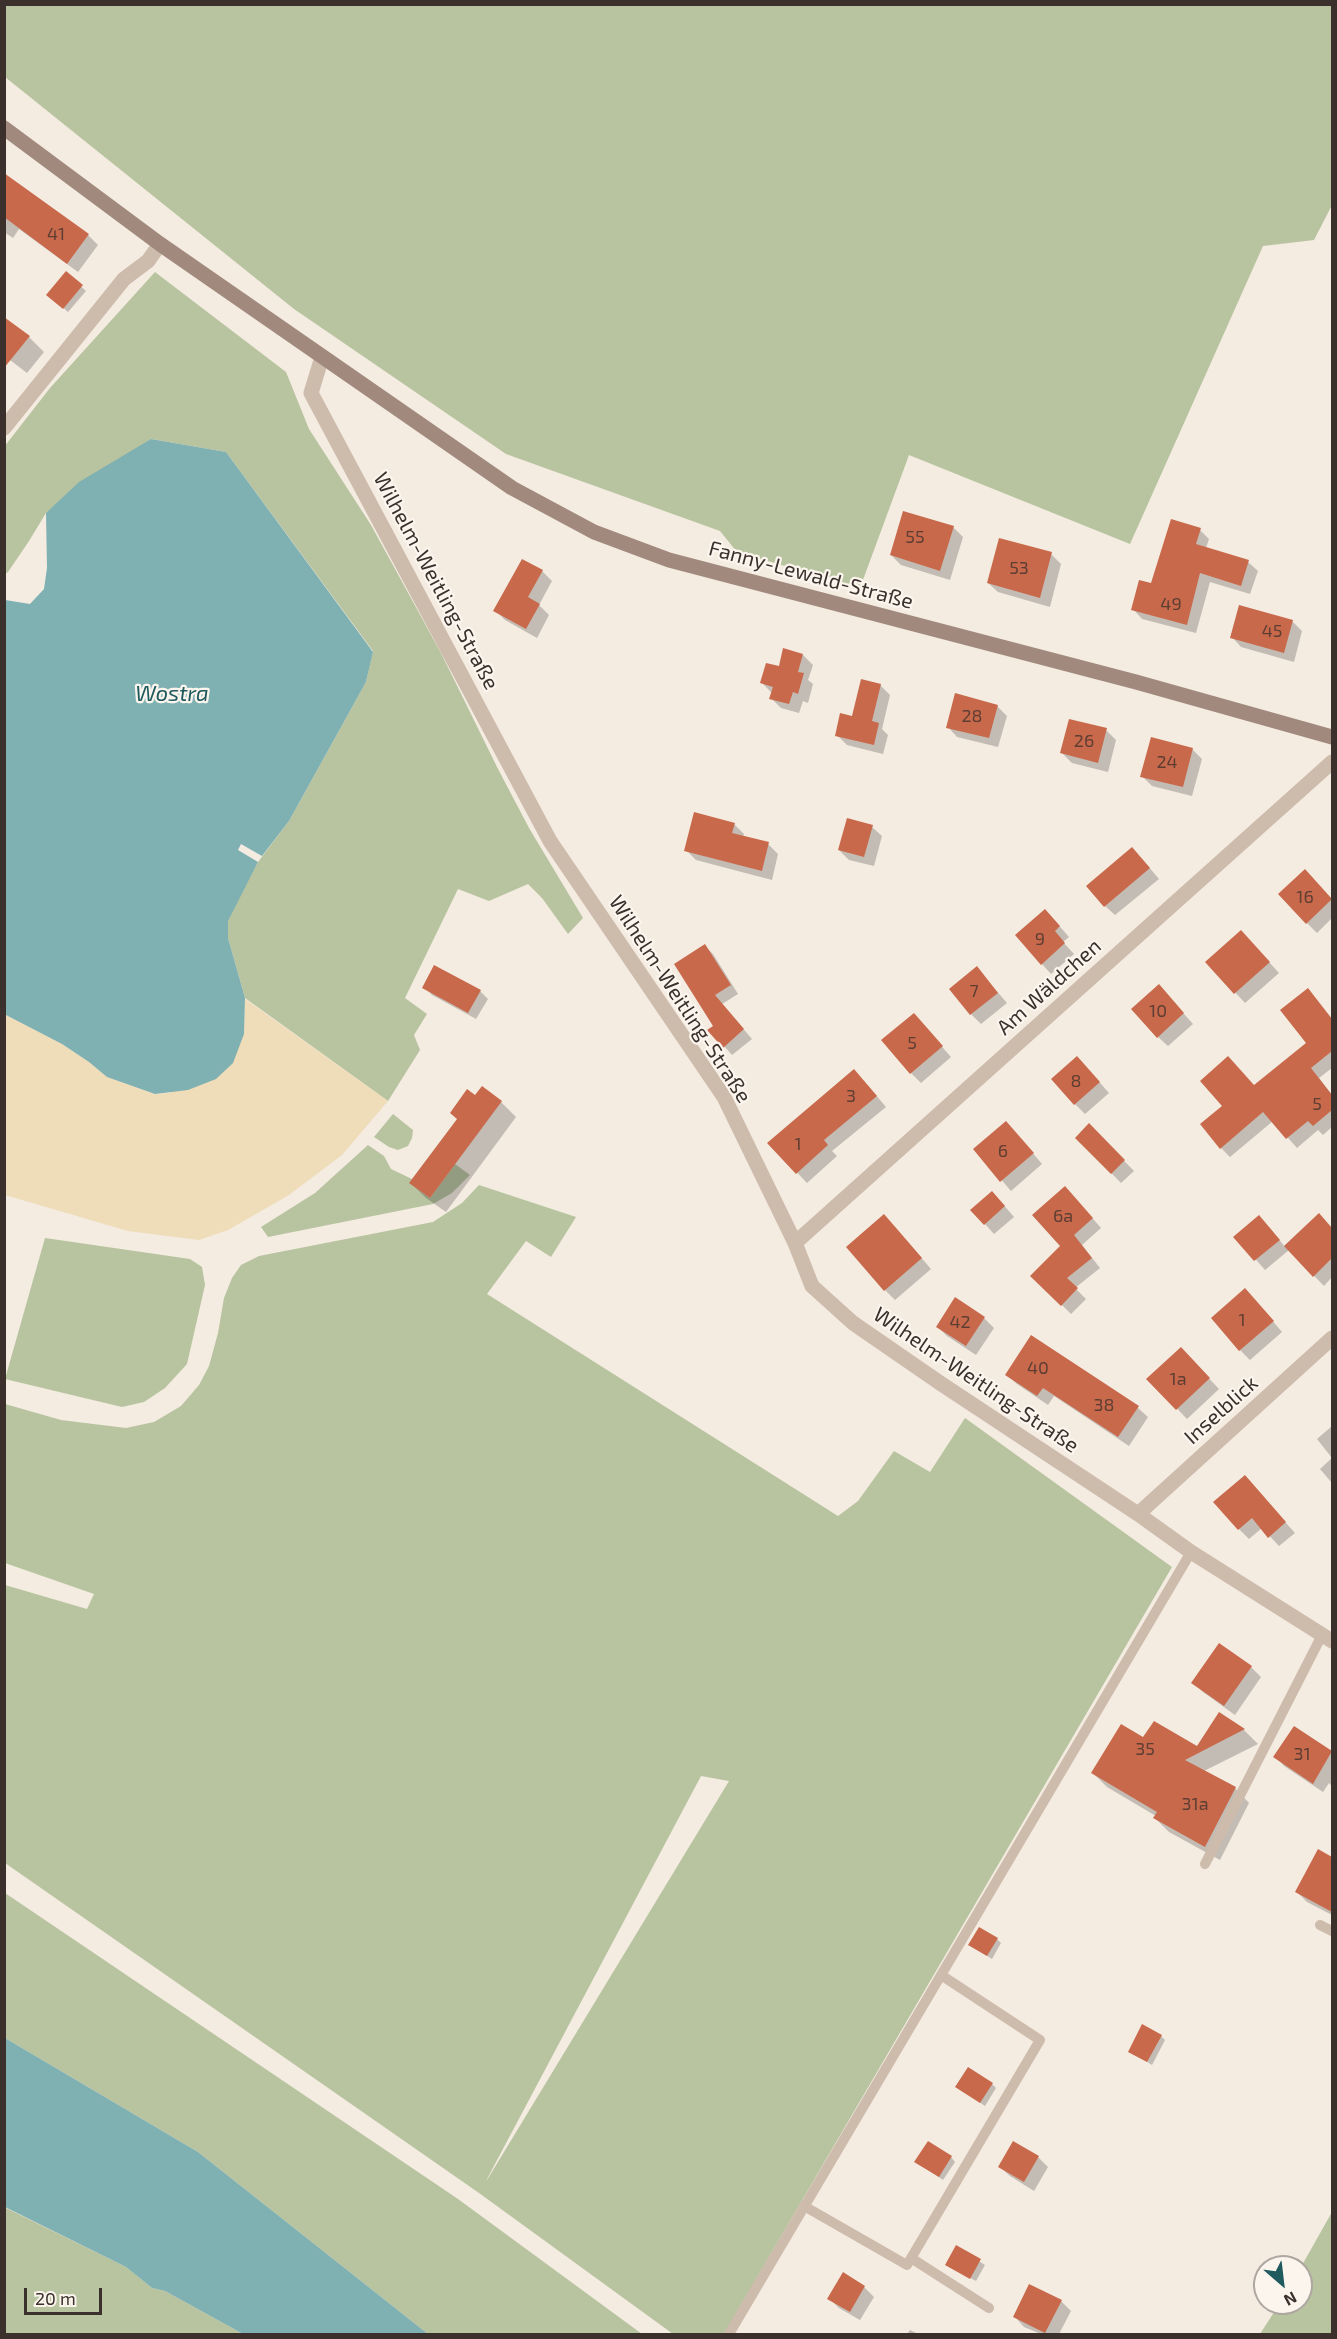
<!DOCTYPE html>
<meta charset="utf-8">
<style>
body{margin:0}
#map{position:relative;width:1337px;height:2339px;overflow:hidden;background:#f4ebe1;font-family:"Exo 2",sans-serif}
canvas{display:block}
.frame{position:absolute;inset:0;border:6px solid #3b302b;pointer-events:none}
.north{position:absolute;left:1253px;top:2255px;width:60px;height:60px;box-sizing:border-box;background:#fbf5ee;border:2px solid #aea6a0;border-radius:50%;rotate:152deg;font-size:16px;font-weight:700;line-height:24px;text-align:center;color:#3b302b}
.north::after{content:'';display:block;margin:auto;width:21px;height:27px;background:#1f5a5e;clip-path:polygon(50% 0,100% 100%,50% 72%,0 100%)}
.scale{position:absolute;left:24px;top:2288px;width:78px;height:27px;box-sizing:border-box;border:3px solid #3b302b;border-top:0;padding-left:8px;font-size:18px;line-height:21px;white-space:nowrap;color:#3b302b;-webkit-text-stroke:4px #fbf5ee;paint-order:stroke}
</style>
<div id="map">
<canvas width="1337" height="2339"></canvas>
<div class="frame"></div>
<div class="north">N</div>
<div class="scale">20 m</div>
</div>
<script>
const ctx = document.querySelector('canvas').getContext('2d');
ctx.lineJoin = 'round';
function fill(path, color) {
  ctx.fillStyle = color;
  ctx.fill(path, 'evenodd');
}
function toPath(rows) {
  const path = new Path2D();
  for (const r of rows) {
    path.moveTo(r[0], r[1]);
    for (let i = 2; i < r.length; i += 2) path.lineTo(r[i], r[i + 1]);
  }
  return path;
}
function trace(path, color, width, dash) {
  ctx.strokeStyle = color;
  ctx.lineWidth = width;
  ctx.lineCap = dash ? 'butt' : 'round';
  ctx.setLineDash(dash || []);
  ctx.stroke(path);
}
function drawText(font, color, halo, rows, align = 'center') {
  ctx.font = font + ' "Exo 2",sans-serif';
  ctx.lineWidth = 4.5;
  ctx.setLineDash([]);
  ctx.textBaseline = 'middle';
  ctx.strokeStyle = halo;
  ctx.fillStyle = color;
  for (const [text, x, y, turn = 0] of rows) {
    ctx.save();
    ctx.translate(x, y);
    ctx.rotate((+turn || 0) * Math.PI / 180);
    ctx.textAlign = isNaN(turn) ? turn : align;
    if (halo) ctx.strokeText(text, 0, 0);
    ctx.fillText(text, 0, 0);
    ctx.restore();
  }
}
fill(toPath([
 [4,5,1332,5,1332,205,1314,240,1263,246,1130,544,909,455,860,588,737,552,720,531,506,454,294,309,5,77],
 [155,272,286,372,309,429,371,525,441,653,497,767,529,828,583,918,568,934,542,898,528,884,489,901,458,889,405,998,427,1014,414,1035,420,1050,388,1101,245,998,228,938,228,921,234,906,258,862,289,821,366,682,373,651,226,452,151,439,46,513,29,541,8,572,5,574,4,447,50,388],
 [393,1114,413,1130,412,1138,408,1146,398,1150,389,1147,374,1137],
 [368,1145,384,1156,391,1169,412,1179,410,1183,430,1198,455,1164,470,1175,452,1193,433,1204,268,1237,261,1227,315,1193],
 [479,1185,576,1217,551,1257,526,1241,487,1294,838,1516,858,1501,894,1451,930,1472,965,1418,1172,1567,724,2334,673,2334,479,2193,5,1863,5,1585,87,1609,94,1594,5,1563,5,1404,61,1420,126,1428,154,1422,181,1406,199,1385,209,1366,218,1333,224,1298,232,1278,241,1265,259,1256,433,1222,462,1203],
 [701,1776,729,1781,487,2180,487,2179],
 [45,1238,190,1259,202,1267,205,1285,187,1364,165,1388,144,1402,122,1407,5,1379],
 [5,1893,458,2199,642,2334,428,2334,198,2152,5,2038],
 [4,2207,126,2267,152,2288,165,2291,243,2334,5,2334],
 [1332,2212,1332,2334,1260,2334,1280,2303,1301,2303,1301,2267]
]), '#b8c4a0');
fill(toPath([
 [245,999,388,1101,342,1155,289,1195,228,1230,199,1240,128,1231,5,1195,4,1014,62,1044,89,1062,107,1077,155,1094,170,1093,244,1034]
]), '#efdcb8');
fill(toPath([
 [151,439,226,452,373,652,366,682,289,821,262,856,241,844,238,850,258,862,228,921,228,938,245,998,244,1034,233,1063,216,1079,188,1090,155,1094,107,1077,89,1062,62,1044,4,1014,5,600,30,604,44,589,47,568,46,513,79,482],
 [5,2038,198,2152,428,2334,243,2334,165,2291,152,2288,126,2267,5,2207]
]), '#7fb0b2');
fill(toPath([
 [4,175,88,235,98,245,78,272,19,229,13,238,4,232],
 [66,273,86,291,68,312,53,299],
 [29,337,44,352,27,373,10,360],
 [953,527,963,537,950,580,901,565,891,555],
 [1200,530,1209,539,1206,548,1248,562,1258,571,1250,594,1210,582,1196,633,1142,619,1133,609],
 [1051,554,1061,564,1050,607,998,592,988,583],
 [523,561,542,571,552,581,539,605,549,615,537,638,505,620,495,610],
 [1292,621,1302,631,1294,662,1241,647,1232,637],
 [803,655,813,665,808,680,813,684,808,703,803,701,799,713,781,708,771,698,772,693,762,683,780,668],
 [880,685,890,695,882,729,888,735,883,754,847,745,837,735],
 [997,706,1007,716,998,747,957,737,948,727],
 [1106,730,1116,740,1108,772,1072,763,1062,753],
 [1192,749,1202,759,1192,796,1152,786,1142,776],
 [734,824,744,834,743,837,768,844,778,854,772,880,696,860,686,850],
 [872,827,882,836,874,866,849,860,839,850],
 [1142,859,1159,879,1115,915,1105,906],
 [1315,881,1332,901,1332,918,1317,933,1307,923],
 [1055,921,1069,937,1063,942,1074,954,1051,974,1042,964],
 [1251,942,1279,973,1245,1003,1207,962],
 [705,946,713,954,738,994,722,1004,752,1039,732,1055,710,1030,715,1026],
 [977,968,1007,1003,981,1024,971,1014],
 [424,987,480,991,488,999,476,1019,432,995],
 [1308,990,1332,1019,1332,1068,1319,1078,1332,1095,1332,1127,1323,1135,1318,1130,1297,1148,1273,1121,1230,1157,1221,1148,1255,1087,1308,1044],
 [1168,996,1193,1024,1168,1046,1158,1037],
 [914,1015,951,1057,921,1083,911,1073],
 [1087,1068,1109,1093,1085,1114,1075,1104],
 [864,1081,886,1107,832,1151,837,1156,807,1183,769,1143],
 [475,1098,501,1102,516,1117,446,1212,426,1198,411,1183],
 [1089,1125,1134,1171,1121,1183,1077,1138],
 [1015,1132,1042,1164,1011,1191,975,1149],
 [1074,1197,1101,1228,1082,1245,1100,1268,1075,1288,1086,1299,1071,1314,1033,1276,1062,1246],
 [1002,1203,1014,1217,994,1234,985,1224],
 [1319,1215,1332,1229,1332,1277,1324,1286,1289,1250,1265,1270,1236,1237,1269,1227,1285,1247],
 [894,1226,931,1269,895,1300,885,1290],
 [955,1299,984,1318,994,1328,976,1355,947,1336,938,1327],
 [1255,1300,1282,1332,1250,1360,1240,1350],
 [1181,1349,1219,1389,1187,1419,1149,1379],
 [1007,1375,1138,1408,1148,1417,1129,1446,1054,1396,1048,1405,1017,1384],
 [1332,1426,1332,1483,1320,1469,1332,1458,1317,1439],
 [1254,1487,1295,1533,1279,1546,1262,1528,1249,1539,1239,1529],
 [1251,1667,1261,1677,1235,1715,1203,1692,1193,1682],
 [1220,1715,1244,1730,1258,1744,1204,1771,1235,1788,1249,1803,1220,1860,1169,1832,1155,1818,1156,1816,1107,1787,1093,1773,1144,1740,1198,1748],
 [1294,1728,1332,1753,1332,1786,1329,1783,1323,1792,1284,1766,1275,1756],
 [1318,1851,1332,1859,1332,1915,1307,1902,1297,1892],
 [997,1939,1001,1943,992,1959,970,1945],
 [1161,2036,1165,2040,1152,2065,1130,2051],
 [992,2084,996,2088,985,2106,957,2087],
 [951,2157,955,2162,943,2180,916,2162],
 [1038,2157,1048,2167,1034,2191,1010,2176,1000,2167],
 [956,2247,985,2265,976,2281,946,2265],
 [864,2287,874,2297,860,2320,839,2308,829,2298],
 [1061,2301,1071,2311,1059,2334,1041,2334,1024,2327,1015,2317],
 [910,2330,918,2334,907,2334]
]), '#0003');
fill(toPath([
 [4,173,89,234,67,264,4,217],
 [66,271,83,285,63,309,46,295],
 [4,317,30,336,4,368],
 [903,511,954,526,940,571,890,555],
 [1171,519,1201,528,1196,544,1249,560,1241,586,1200,573,1187,625,1131,610,1139,580,1151,583],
 [999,538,1052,552,1040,598,987,583],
 [522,559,543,570,528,597,540,604,526,629,493,611],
 [1239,605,1293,620,1284,653,1230,638],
 [783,648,803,654,798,672,804,673,798,694,793,692,789,704,769,699,773,687,760,683,766,663,779,666],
 [861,679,881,684,872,721,879,723,874,745,835,736,840,713,852,716],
 [955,693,998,705,989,738,946,728],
 [1069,719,1107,728,1098,763,1060,753],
 [1151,737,1193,748,1183,787,1140,777],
 [694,812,735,823,732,833,769,842,762,871,684,851],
 [847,818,873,825,864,857,838,850],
 [1132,847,1150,868,1104,907,1086,886],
 [1305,869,1332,899,1306,924,1278,894],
 [1045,909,1060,926,1055,931,1065,943,1041,965,1015,935],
 [1241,930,1270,962,1234,994,1205,962],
 [705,944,731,985,715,995,744,1029,723,1048,707,1030,713,1026,674,964],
 [434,965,481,990,468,1013,422,988],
 [977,966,998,993,970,1015,949,989],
 [1159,984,1184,1013,1157,1038,1131,1009],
 [1308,988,1332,1019,1332,1051,1311,1068,1332,1095,1332,1110,1313,1126,1308,1121,1286,1139,1263,1112,1220,1149,1200,1124,1222,1106,1200,1081,1228,1056,1254,1085,1306,1043,1280,1010],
 [914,1013,943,1046,910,1074,881,1040],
 [1077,1056,1100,1082,1074,1105,1051,1079],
 [854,1069,877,1096,824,1140,828,1145,796,1174,767,1143],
 [482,1086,502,1101,430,1198,409,1183,457,1119,450,1113,467,1089,475,1095],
 [1006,1121,1034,1153,1000,1182,973,1149],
 [1089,1123,1125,1160,1111,1174,1075,1138],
 [1065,1186,1093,1218,1074,1235,1092,1258,1067,1278,1078,1288,1061,1306,1030,1276,1060,1246,1032,1215],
 [992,1191,1005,1206,984,1225,970,1210],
 [1319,1213,1332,1228,1332,1258,1313,1277,1284,1246],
 [884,1214,922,1258,884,1291,846,1247],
 [1259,1215,1280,1240,1254,1261,1233,1237],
 [1245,1288,1274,1321,1239,1351,1211,1318],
 [955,1297,985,1317,966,1346,936,1327],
 [1031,1335,1139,1406,1118,1437,1043,1388,1037,1396,1005,1375],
 [1181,1347,1210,1378,1176,1410,1146,1379],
 [1245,1475,1286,1522,1268,1538,1252,1518,1238,1530,1213,1502],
 [1219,1643,1252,1666,1224,1706,1191,1683],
 [1219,1712,1245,1729,1185,1760,1236,1787,1205,1847,1153,1818,1157,1812,1091,1773,1121,1724,1143,1737,1154,1721,1197,1746],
 [1294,1726,1332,1751,1313,1784,1273,1757],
 [1318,1849,1332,1857,1332,1912,1295,1892],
 [979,1927,998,1938,987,1956,968,1945],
 [1142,2024,1162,2035,1147,2062,1128,2052],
 [968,2067,993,2083,980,2103,955,2087],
 [928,2141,952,2156,939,2177,914,2162],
 [1013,2141,1039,2156,1024,2182,998,2167],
 [956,2245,981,2259,970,2279,945,2265],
 [843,2272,865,2286,850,2312,827,2299],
 [1029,2284,1062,2300,1045,2333,1013,2317]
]), '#c8694b');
trace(toPath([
 [1205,1864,1322,1635],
 [1320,1925,1332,1931],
 [804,2206,907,2265,1040,2040,941,1975],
 [911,2258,989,2308],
 [729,2334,1191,1552]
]), '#cdbbac', 10);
trace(toPath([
 [322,357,311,393,550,841,724,1097,795,1243,812,1286,853,1323,940,1383,1138,1514,1191,1552,1332,1641],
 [4,428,124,279,148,261,160,244],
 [795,1243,1332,762],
 [1138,1514,1332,1338]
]), '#cdbbac', 15);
trace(toPath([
 [4,128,160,244,512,488,594,532,669,560,1136,682,1332,737]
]), '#a18a7d', 15);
drawText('18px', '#5e3e33', null, [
 ["41",56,234],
 ["55",915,537],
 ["53",1019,568],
 ["49",1171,604],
 ["45",1272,631],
 ["28",972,716],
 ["26",1084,741],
 ["24",1167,762],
 ["16",1305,897],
 ["9",1040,939],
 ["7",974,991],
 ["10",1158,1011],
 ["5",912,1043],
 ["8",1076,1081],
 ["3",851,1096],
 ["5",1317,1104],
 ["1",798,1144],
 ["6",1003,1151],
 ["6a",1063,1216],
 ["1",1242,1320],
 ["42",960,1322],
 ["40",1038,1368],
 ["1a",1178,1379],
 ["38",1104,1405],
 ["35",1145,1749],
 ["31",1302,1754],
 ["31a",1195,1804]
]);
drawText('21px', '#3b302b', '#fbf5ee', [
 ["Fanny-Lewald-Straße",811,575,15],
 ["Wilhelm-Weitling-Straße",436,581,62],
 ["Am Wäldchen",1049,987,-42],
 ["Wilhelm-Weitling-Straße",680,999,57],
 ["Wilhelm-Weitling-Straße",976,1380,34],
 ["Inselblick",1221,1410,-42]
]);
drawText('italic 22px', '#1f5a5e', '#fbf5ee', [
 ["Wostra",172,694]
]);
</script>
